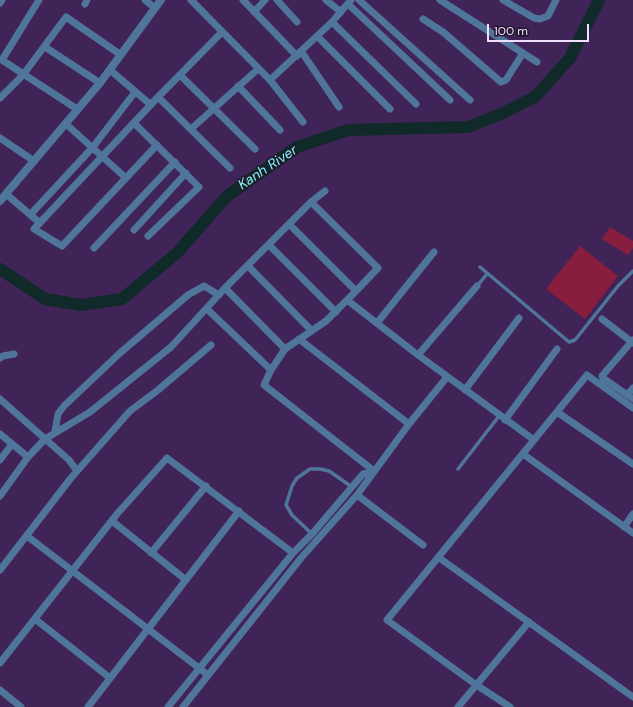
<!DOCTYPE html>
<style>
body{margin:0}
#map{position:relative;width:633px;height:707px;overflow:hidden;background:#412457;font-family:"DM Sans",sans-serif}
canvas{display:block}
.scale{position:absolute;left:487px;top:24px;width:102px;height:18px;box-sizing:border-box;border:2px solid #f0dfff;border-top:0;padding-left:5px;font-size:12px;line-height:14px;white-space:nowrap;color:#f0dfff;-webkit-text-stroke:3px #22152c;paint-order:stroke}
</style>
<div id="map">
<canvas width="633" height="707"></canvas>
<div class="scale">100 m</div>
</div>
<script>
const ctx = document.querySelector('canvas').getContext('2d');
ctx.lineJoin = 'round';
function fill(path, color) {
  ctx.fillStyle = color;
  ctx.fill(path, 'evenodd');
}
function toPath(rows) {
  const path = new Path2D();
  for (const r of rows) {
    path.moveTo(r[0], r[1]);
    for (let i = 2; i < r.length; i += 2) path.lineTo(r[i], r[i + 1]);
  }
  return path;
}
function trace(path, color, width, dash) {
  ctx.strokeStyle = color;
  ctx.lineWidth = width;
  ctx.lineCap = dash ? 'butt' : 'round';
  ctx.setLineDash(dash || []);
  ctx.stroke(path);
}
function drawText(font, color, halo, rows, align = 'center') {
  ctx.font = font + ' "DM Sans",sans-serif';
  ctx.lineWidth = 3;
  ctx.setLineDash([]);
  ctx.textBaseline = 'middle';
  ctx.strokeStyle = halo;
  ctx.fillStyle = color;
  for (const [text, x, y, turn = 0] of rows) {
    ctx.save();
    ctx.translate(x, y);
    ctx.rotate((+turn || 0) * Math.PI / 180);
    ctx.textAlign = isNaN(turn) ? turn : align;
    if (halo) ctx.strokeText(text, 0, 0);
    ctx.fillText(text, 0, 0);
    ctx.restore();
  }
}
fill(toPath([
 [610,227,633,241,633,248,628,255,602,239],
 [580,246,618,276,585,319,546,289]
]), '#871e3d');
trace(toPath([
 [0,269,45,299,81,305,122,299,177,253,227,196,297,147,348,130,468,127,501,114,536,96,570,58,599,0]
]), '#0f2a28', 12);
trace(toPath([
 [480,267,569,342,575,340,618,286,633,271],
 [477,286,487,274],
 [458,469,499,416],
 [312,534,292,515,286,505,292,486,297,478,310,469,320,469,329,471,352,487]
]), '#4f759b', 3.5);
trace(toPath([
 [39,0,2,60,77,109],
 [145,0,155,8],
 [191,0,270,80,303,122],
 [243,0,297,56],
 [277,0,297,22],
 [326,0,341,12],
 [359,0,470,100],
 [440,0,537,62],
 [503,0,534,18,540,19,548,16,556,0],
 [0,3,2,0],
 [85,4,87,0],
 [348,4,450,100],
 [254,12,265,0],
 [423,19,443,32,501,82,506,80,523,53],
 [332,22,416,104],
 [317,36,390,109],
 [45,47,100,83],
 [301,51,339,107],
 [110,70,151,105],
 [181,76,255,149],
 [270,80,332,22,351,0],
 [238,86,280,130],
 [158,97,230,168],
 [0,98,23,75,66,17,121,55],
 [134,123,199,187,148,236],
 [66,124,126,178],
 [191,129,258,69],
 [0,138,34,161],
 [157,145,62,246,34,229,158,97,222,32],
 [6,194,40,223],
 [311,202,378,268,356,291],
 [30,215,93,147,135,92],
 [290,225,356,291,326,321,285,349,271,370,264,385,374,471],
 [134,230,186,173],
 [270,246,336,312],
 [94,248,175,162],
 [248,266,311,330],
 [225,288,285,349],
 [347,300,418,355,534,440],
 [207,309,271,370],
 [602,319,633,343],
 [377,323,434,252],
 [299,339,409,424],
 [633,340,602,376,603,378,633,399],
 [418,355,477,286],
 [0,358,3,356,14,354],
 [465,390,519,318],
 [627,395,633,388],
 [0,399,69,460,77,471],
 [557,412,633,464],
 [505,420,557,349],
 [55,431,58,414,64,406,120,353,188,295,204,286,219,295],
 [0,434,28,457],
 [523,454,633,533],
 [0,460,12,444],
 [357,495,423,545],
 [0,496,28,457,45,439,90,412,171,347,225,288,311,202,325,191],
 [112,521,186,580],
 [624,527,633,514],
 [27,536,208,675],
 [151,553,206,486],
 [438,557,633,697],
 [0,570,71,478,130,411,158,390,211,345],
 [35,619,110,678],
 [0,663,117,514,167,458,293,553],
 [0,690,21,707],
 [88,707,239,511],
 [168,707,293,553,312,534,363,474,374,472],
 [183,707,301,558,357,495,409,424,447,377],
 [458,707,529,622],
 [510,707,475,684,387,620,587,375,633,408]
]), '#4f759b', 7);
trace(toPath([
 [0,201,100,83,161,0]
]), '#4f759b', 8);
drawText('italic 14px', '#77f9ef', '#22152c', [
 ["Kanh River",268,168,-34]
]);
</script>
